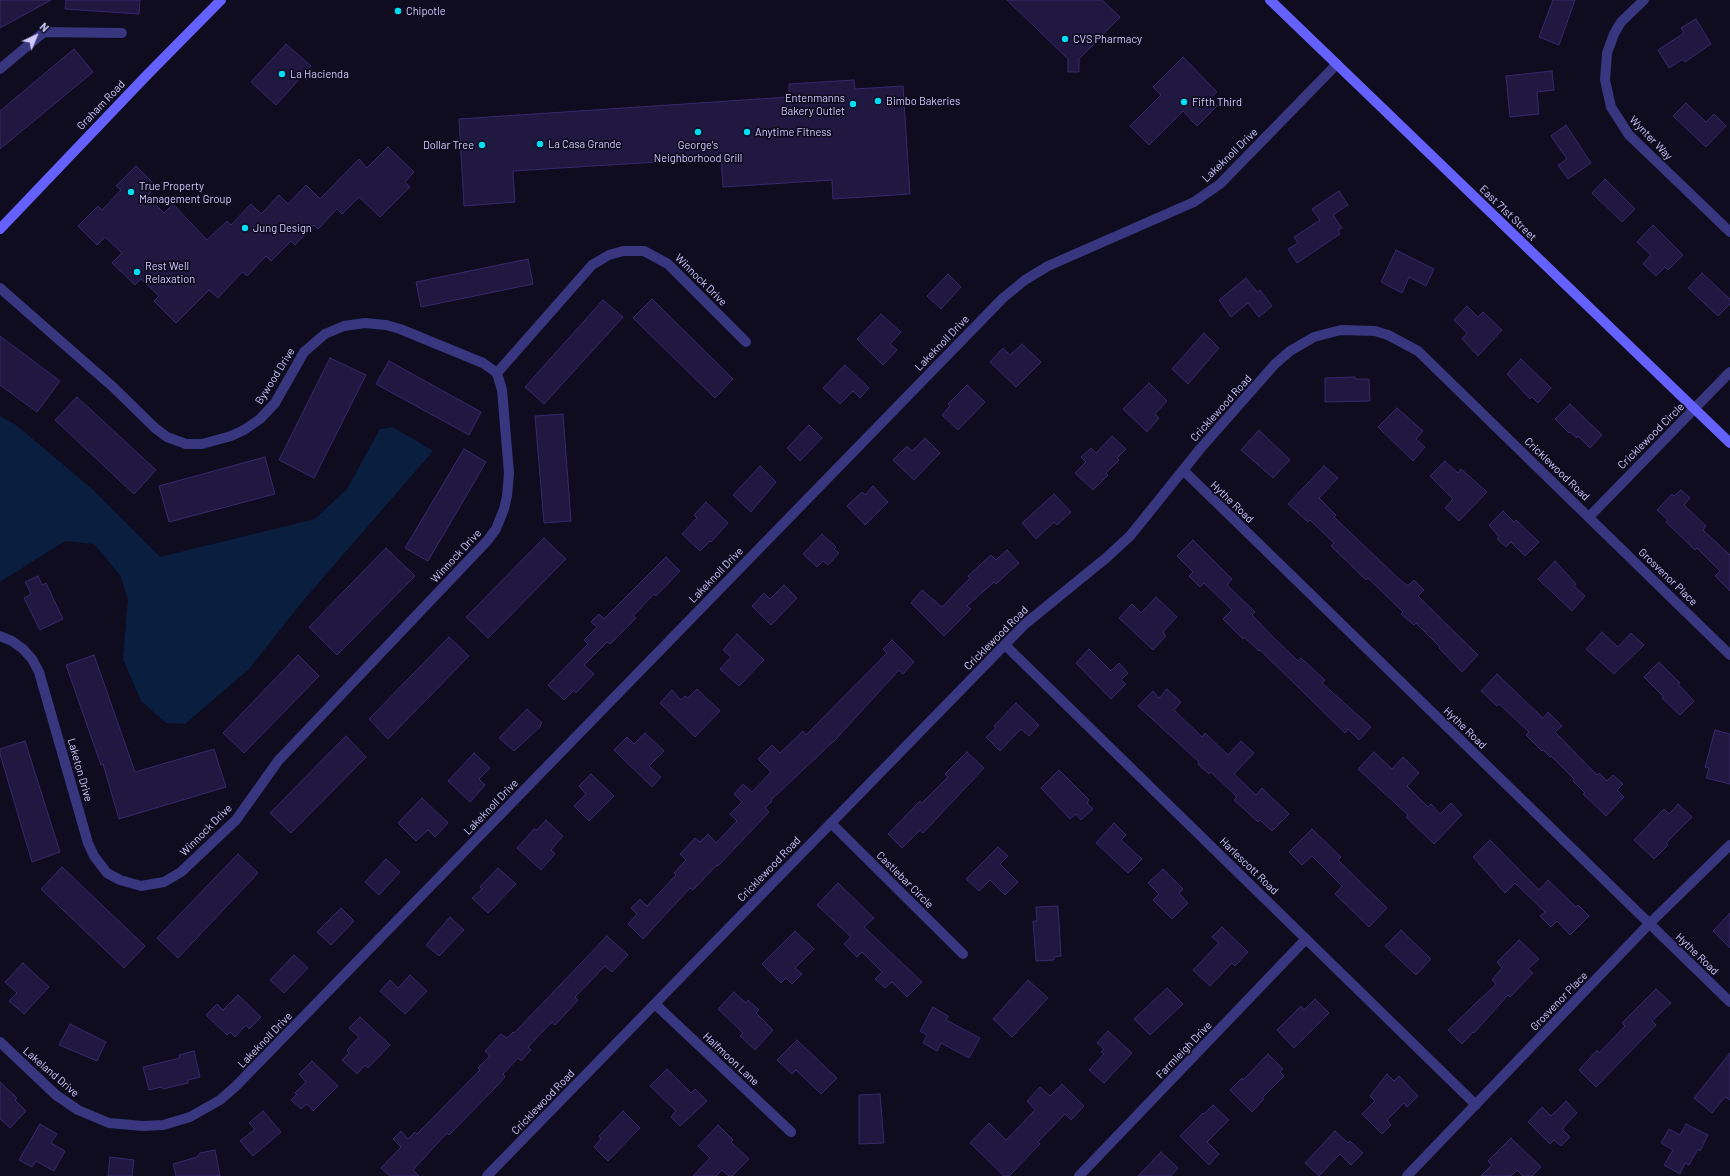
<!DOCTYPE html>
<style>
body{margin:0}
#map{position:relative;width:1730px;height:1176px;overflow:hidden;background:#0f0c1f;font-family:Barlow,sans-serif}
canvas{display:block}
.north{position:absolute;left:16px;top:16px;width:40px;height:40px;-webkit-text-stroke:3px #0f0c1f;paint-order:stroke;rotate:44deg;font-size:11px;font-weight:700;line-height:16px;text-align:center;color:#d0caff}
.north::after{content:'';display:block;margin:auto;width:14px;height:18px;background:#d0caff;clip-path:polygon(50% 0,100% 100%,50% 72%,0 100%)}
</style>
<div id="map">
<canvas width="1730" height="1176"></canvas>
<div class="north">N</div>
</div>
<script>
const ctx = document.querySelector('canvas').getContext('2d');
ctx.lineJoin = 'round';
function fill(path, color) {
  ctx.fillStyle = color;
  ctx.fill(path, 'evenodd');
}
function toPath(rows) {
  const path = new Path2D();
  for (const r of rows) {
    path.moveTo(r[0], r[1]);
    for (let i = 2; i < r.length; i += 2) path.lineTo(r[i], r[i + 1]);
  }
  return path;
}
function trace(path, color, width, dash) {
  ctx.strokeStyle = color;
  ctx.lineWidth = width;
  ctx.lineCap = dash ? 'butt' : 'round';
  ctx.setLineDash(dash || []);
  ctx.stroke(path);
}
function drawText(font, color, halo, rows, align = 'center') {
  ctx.font = font + ' Barlow,sans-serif';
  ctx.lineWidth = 3.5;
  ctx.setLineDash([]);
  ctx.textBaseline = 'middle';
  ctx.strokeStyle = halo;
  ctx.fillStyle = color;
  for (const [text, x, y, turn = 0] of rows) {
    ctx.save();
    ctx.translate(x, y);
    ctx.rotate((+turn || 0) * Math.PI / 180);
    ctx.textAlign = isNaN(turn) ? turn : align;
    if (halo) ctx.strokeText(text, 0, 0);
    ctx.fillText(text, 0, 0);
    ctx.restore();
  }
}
fill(toPath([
 [0,416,16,425,91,488,160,557,315,519,347,489,380,429,393,427,433,451,302,602,249,669,185,724,166,723,141,701,123,659,128,599,120,575,94,544,65,541,0,582]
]), '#0a1e40');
const building = toPath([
 [0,0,51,0,0,28,0,0],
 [66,0,140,0,139,14,65,9,66,0],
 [1007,0,1102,0,1120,17,1079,59,1079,72,1068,72,1068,59,1007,0],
 [1553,0,1575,0,1559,45,1539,37,1553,0],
 [1696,19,1711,44,1685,62,1683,59,1669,68,1658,50,1684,33,1681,28,1696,19],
 [286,44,311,66,276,105,251,82,286,44],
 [74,49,93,72,0,149,0,111,74,49],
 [1183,57,1217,92,1210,98,1217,106,1197,126,1183,111,1149,145,1130,126,1161,95,1153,87,1183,57],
 [1552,71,1554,90,1537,92,1539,114,1510,117,1506,76,1552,71],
 [854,80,855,89,903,86,910,194,833,199,832,180,723,187,721,158,513,171,515,202,464,206,459,119,789,97,789,84,854,80],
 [1686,103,1706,122,1714,114,1726,126,1706,147,1673,116,1686,103],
 [1566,125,1591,163,1568,179,1558,165,1567,159,1551,136,1566,125],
 [388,147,414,172,405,182,410,187,380,217,359,197,342,214,337,209,318,229,314,225,295,245,291,241,271,261,266,256,247,276,242,272,218,298,209,290,176,323,154,301,159,296,141,279,135,285,112,263,122,253,105,237,97,245,78,226,98,206,102,210,121,190,116,186,136,166,156,186,147,196,164,213,173,204,207,240,227,221,231,225,251,204,261,214,279,195,288,204,306,185,320,199,359,159,367,168,388,147],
 [1605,179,1635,209,1622,222,1592,193,1605,179],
 [1339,191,1348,205,1333,215,1342,228,1338,230,1340,234,1297,263,1288,249,1298,243,1294,237,1320,220,1312,209,1339,191],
 [1653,225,1683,255,1668,270,1665,267,1656,276,1643,264,1651,255,1637,242,1653,225],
 [1396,250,1434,269,1426,286,1409,277,1402,293,1381,282,1396,250],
 [528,259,533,284,421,307,416,282,528,259],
 [1702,273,1730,299,1730,304,1718,316,1688,288,1702,273],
 [948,274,961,287,941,309,927,296,948,274],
 [1246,278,1257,292,1260,290,1272,306,1259,317,1248,303,1231,317,1219,300,1246,278],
 [652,299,733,379,715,398,633,318,652,299],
 [603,300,623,317,544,404,525,387,603,300],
 [1467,306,1478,317,1483,312,1502,330,1478,356,1462,339,1467,333,1454,320,1467,306],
 [881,314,901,332,890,344,897,350,883,365,857,339,881,314],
 [1204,333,1219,348,1188,384,1172,369,1204,333],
 [0,336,60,381,37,412,0,385,0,336],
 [1022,344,1041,362,1016,387,990,362,1003,348,1010,355,1022,344],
 [330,358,366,375,314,478,279,460,330,358],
 [1521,359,1551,388,1538,403,1532,397,1530,399,1507,374,1521,359],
 [389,361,481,412,469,435,376,384,389,361],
 [845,365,869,388,860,398,853,391,840,404,823,388,845,365],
 [1355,377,1355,379,1369,379,1370,401,1325,402,1325,378,1355,377],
 [1149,383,1167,401,1155,414,1159,418,1147,432,1123,409,1149,383],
 [967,385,985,402,958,430,942,415,950,406,948,404,967,385],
 [77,397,156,470,134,494,55,420,77,397],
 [1570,404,1602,435,1590,448,1578,436,1577,438,1570,432,1569,433,1555,419,1570,404],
 [1397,408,1423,431,1416,439,1425,447,1413,461,1378,427,1397,408],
 [563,414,571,521,544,523,535,416,563,414],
 [809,425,822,438,800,461,787,448,809,425],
 [1259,430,1290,460,1273,478,1241,450,1259,430],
 [1112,436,1126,449,1117,458,1119,460,1106,473,1108,475,1093,490,1075,473,1086,462,1081,457,1091,448,1096,453,1112,436],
 [925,438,940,453,914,480,893,460,907,446,912,451,925,438],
 [464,449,486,462,428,561,405,548,464,449],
 [265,457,275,494,169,522,159,486,265,457],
 [1445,461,1458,473,1461,469,1487,492,1459,521,1445,508,1453,499,1430,476,1445,461],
 [760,466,776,482,751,512,733,495,760,466],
 [1324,466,1338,478,1319,498,1336,515,1334,517,1398,578,1408,586,1414,580,1424,590,1418,596,1478,655,1462,672,1439,648,1440,647,1416,623,1414,625,1401,614,1403,612,1368,578,1366,580,1331,546,1334,543,1310,520,1308,522,1288,504,1324,466],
 [873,486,888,502,865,525,847,506,862,492,865,495,873,486],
 [1681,490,1690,498,1684,505,1706,526,1703,530,1730,555,1730,591,1715,576,1720,571,1697,548,1695,550,1666,522,1668,520,1657,510,1672,494,1674,496,1681,490],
 [1054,494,1071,512,1057,525,1054,522,1036,539,1022,523,1054,494],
 [706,502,728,523,711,542,710,541,700,551,682,534,697,518,694,515,706,502],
 [1503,511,1514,522,1516,520,1539,542,1525,556,1511,542,1506,547,1497,539,1499,537,1489,525,1503,511],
 [822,534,836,547,834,549,839,553,828,565,823,561,817,567,803,554,822,534],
 [544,538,566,559,488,638,466,617,544,538],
 [1193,540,1232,579,1227,585,1255,612,1252,615,1273,637,1298,661,1301,658,1325,680,1322,683,1371,727,1359,740,1348,729,1345,733,1260,650,1259,651,1244,637,1243,639,1223,619,1232,610,1204,583,1200,587,1189,576,1193,572,1177,556,1193,540],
 [386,548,415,576,337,655,309,627,386,548],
 [1007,550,1019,563,996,584,994,582,967,606,971,609,944,636,911,603,922,590,942,607,970,578,968,576,991,555,996,560,1007,550],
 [666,557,680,571,656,596,654,594,633,616,636,618,610,644,607,642,584,665,594,674,576,693,574,690,564,700,548,685,588,644,584,640,597,627,591,622,599,614,604,619,666,557],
 [1555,561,1576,584,1574,586,1585,596,1572,611,1538,579,1555,561],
 [38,576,42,585,46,583,63,619,40,630,24,598,31,594,25,582,38,576],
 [784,585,797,598,771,625,752,606,764,593,770,599,784,585],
 [1156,597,1177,617,1163,632,1166,636,1153,650,1119,618,1132,604,1141,613,1156,597],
 [1602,632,1618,647,1631,633,1644,645,1614,674,1586,649,1602,632],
 [737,634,764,660,739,686,720,669,731,657,723,650,737,634],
 [449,637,469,656,388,739,369,719,449,637],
 [892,640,914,662,903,674,899,670,836,739,771,800,772,801,765,808,769,812,718,866,717,865,693,890,690,888,643,939,628,924,637,914,631,908,640,899,647,906,676,875,674,873,686,860,680,854,695,838,700,842,708,834,716,843,737,821,730,814,742,802,734,794,743,784,752,792,771,772,758,759,772,745,780,753,803,731,806,735,887,653,883,649,892,640],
 [1089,649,1111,671,1119,663,1128,673,1121,680,1126,684,1111,699,1076,663,1089,649],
 [94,655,135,772,214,749,226,787,119,819,103,764,101,765,66,665,94,655],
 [298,655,319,676,244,753,223,733,298,655],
 [1659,662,1680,683,1678,684,1694,701,1680,715,1662,698,1663,696,1644,677,1659,662],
 [1497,674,1543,718,1548,712,1562,726,1555,732,1597,775,1599,773,1607,781,1613,775,1623,784,1617,790,1624,797,1606,816,1583,794,1585,793,1573,781,1574,779,1551,756,1550,757,1543,750,1542,751,1526,735,1529,732,1499,704,1497,706,1481,691,1497,674],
 [697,689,720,711,695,737,660,703,672,690,681,700,685,696,688,698,697,689],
 [1167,689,1181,702,1174,710,1202,737,1205,733,1228,755,1241,741,1254,753,1234,774,1256,795,1262,788,1289,814,1272,831,1260,820,1258,822,1234,800,1237,797,1211,772,1209,774,1198,764,1199,762,1138,706,1153,691,1159,698,1167,689],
 [1016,703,1039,725,1029,736,1021,729,1000,751,986,737,996,728,994,726,1016,703],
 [527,709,542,723,540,725,541,726,514,751,499,738,527,709],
 [1715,730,1730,734,1730,784,1706,778,1709,768,1705,767,1715,730],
 [645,733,664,751,649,766,661,777,652,787,614,750,627,737,634,744,645,733],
 [346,736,366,757,291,833,270,813,346,736],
 [25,741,60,852,32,862,0,754,0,749,25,741],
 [967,752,984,768,923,833,920,830,902,848,888,834,920,801,922,803,948,777,945,774,967,752],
 [1374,752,1392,769,1403,757,1419,773,1407,786,1428,807,1431,804,1440,814,1451,803,1462,815,1434,844,1406,817,1408,815,1358,769,1374,752],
 [474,753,490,768,479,779,485,785,470,802,448,781,474,753],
 [1059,770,1089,800,1087,803,1093,809,1081,820,1076,814,1070,819,1041,788,1059,770],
 [591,774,614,796,589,821,574,806,586,794,579,786,591,774],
 [422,798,448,823,435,837,428,830,416,841,398,823,422,798],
 [1678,804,1692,817,1666,843,1668,845,1654,859,1634,840,1664,809,1669,814,1678,804],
 [546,820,563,836,551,850,555,854,541,870,517,848,534,829,537,830,546,820],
 [1114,823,1126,835,1121,840,1142,859,1128,873,1096,843,1114,823],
 [1312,829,1341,857,1338,860,1387,908,1369,927,1335,894,1342,886,1312,856,1302,865,1289,852,1312,829],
 [1490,840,1539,890,1548,880,1576,907,1578,905,1589,916,1570,935,1557,921,1551,927,1540,916,1545,912,1515,883,1505,893,1473,857,1490,840],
 [998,847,1008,856,1000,864,1018,882,1005,895,990,880,979,891,966,879,998,847],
 [238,854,258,873,178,958,157,938,238,854],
 [386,859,400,872,379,895,365,882,386,859],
 [62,867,145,946,124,968,41,889,62,867],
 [498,868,516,884,488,913,472,898,482,889,480,887,498,868],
 [1163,869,1183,889,1179,893,1188,903,1172,919,1153,900,1159,894,1148,883,1163,869],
 [838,883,874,918,864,927,922,982,907,997,892,982,885,988,875,979,882,972,862,952,857,957,844,944,851,937,817,905,838,883],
 [1058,906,1061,956,1054,957,1054,960,1036,961,1033,921,1037,921,1036,907,1058,906],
 [341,908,354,921,331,945,317,932,341,908],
 [1730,913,1730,948,1713,931,1730,913],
 [450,917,464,930,439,956,426,945,450,917],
 [1222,927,1248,952,1235,966,1232,963,1210,986,1193,970,1219,943,1212,937,1222,927],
 [1401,930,1431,959,1416,975,1385,946,1401,930],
 [795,931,814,949,795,968,802,974,792,984,786,978,781,983,762,964,795,931],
 [607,936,628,955,612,972,605,966,575,997,578,1000,555,1025,552,1022,528,1047,531,1050,521,1061,518,1058,503,1074,505,1077,497,1086,449,1135,447,1133,413,1170,419,1176,390,1176,381,1168,401,1147,393,1139,401,1131,408,1139,415,1132,417,1134,480,1070,478,1068,490,1056,485,1051,501,1034,507,1038,513,1032,514,1033,607,936],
 [1519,940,1539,959,1528,969,1533,973,1510,997,1508,995,1474,1033,1473,1032,1462,1044,1448,1030,1496,984,1492,980,1502,968,1497,962,1519,940],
 [294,955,308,968,284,993,270,980,294,955],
 [23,963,49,987,24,1014,9,1001,17,993,5,982,23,963],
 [410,975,427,991,405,1014,380,991,390,980,398,988,410,975],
 [1028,980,1048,998,1012,1037,993,1019,1028,980],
 [1167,988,1183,1004,1150,1035,1134,1019,1167,988],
 [1656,989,1671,1003,1652,1021,1656,1025,1596,1087,1579,1070,1597,1050,1599,1053,1625,1026,1622,1023,1656,989],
 [734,992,746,1003,748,1000,759,1010,756,1013,773,1030,755,1050,740,1036,743,1033,718,1009,734,992],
 [238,995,261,1017,249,1029,246,1025,235,1037,230,1032,227,1035,206,1015,217,1004,223,1010,238,995],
 [1315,999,1329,1013,1294,1048,1277,1030,1301,1006,1304,1010,1315,999],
 [933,1007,948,1016,946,1020,980,1038,969,1058,941,1043,937,1051,923,1043,927,1035,920,1031,933,1007],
 [360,1017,390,1045,368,1068,365,1065,357,1074,342,1060,349,1053,347,1050,359,1037,349,1028,360,1017],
 [70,1024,106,1042,97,1061,59,1045,70,1024],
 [1108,1031,1132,1053,1104,1083,1089,1070,1104,1054,1101,1052,1104,1049,1097,1043,1108,1031],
 [797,1040,837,1078,821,1094,796,1070,792,1074,777,1060,797,1040],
 [194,1051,200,1077,188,1080,188,1083,163,1089,162,1087,149,1090,143,1067,180,1058,179,1055,194,1051],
 [1730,1053,1730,1100,1725,1097,1712,1113,1694,1098,1730,1053],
 [1268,1054,1283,1069,1280,1072,1284,1076,1262,1098,1264,1099,1252,1112,1230,1090,1242,1078,1243,1080,1268,1054],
 [312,1061,338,1086,313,1111,307,1104,301,1109,291,1100,297,1094,295,1093,306,1082,299,1074,312,1061],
 [667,1069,691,1093,695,1089,707,1101,680,1126,671,1117,676,1111,650,1086,667,1069],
 [1387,1074,1394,1081,1399,1076,1418,1096,1407,1107,1404,1103,1387,1120,1391,1125,1382,1134,1362,1114,1375,1101,1370,1096,1387,1074],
 [0,1082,17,1098,15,1100,26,1111,10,1128,0,1119,0,1082],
 [1062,1084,1084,1106,1071,1120,1065,1114,1038,1142,1040,1144,1009,1176,1004,1176,970,1143,989,1123,1006,1140,1035,1110,1027,1101,1040,1087,1050,1096,1062,1084],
 [880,1094,884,1143,859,1144,859,1095,880,1094],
 [1566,1101,1577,1113,1563,1128,1563,1130,1570,1137,1561,1146,1554,1140,1550,1144,1528,1122,1542,1107,1551,1116,1566,1101],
 [1213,1105,1229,1120,1207,1142,1219,1154,1209,1165,1180,1136,1203,1113,1204,1114,1213,1105],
 [263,1111,281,1132,253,1156,240,1141,255,1129,249,1123,263,1111],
 [623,1111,640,1128,608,1161,594,1147,601,1139,599,1136,623,1111],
 [40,1124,57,1134,51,1143,65,1151,54,1171,36,1161,32,1167,19,1160,40,1124],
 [1686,1124,1708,1135,1700,1151,1698,1149,1689,1165,1685,1163,1680,1174,1664,1165,1673,1150,1661,1143,1669,1129,1680,1135,1686,1124],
 [718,1125,733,1140,731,1142,749,1159,732,1176,729,1176,722,1170,716,1176,693,1176,710,1158,698,1146,718,1125],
 [1335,1131,1348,1143,1350,1141,1363,1153,1351,1165,1340,1154,1319,1176,1305,1163,1335,1131],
 [1511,1138,1541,1167,1532,1176,1523,1176,1517,1170,1511,1176,1481,1176,1492,1165,1488,1161,1511,1138],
 [215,1150,220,1176,176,1176,173,1164,197,1157,200,1153,215,1150],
 [1161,1152,1178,1168,1171,1176,1138,1176,1161,1152],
 [110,1157,134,1160,132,1176,108,1176,110,1157]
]);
fill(building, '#201841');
trace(building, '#36296d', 1);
trace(toPath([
 [1644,0,1621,22,1614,34,1607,53,1605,80,1611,107,1629,135,1730,232],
 [0,69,44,32,122,33],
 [0,288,113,387,155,428,167,437,186,444,202,444,231,436,244,430,260,419,275,403,304,352,325,334,344,326,365,323,386,325,400,329,483,363,497,373,502,390,509,473,507,496,504,509,496,529,487,541,278,761,236,820,181,872,164,882,141,886,120,880,107,873,94,856,88,843,39,672,32,659,23,649,12,641,0,636],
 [497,373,592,265,609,255,623,251,644,251,668,264,746,342],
 [1183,470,1730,1002],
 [1589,517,1730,372],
 [1005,645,1476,1105],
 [831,823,963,954],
 [655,1004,791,1132],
 [0,1042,56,1095,78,1110,109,1123,143,1126,163,1125,190,1117,220,1100,236,1086,1003,298,1025,280,1048,266,1194,202,1220,184,1337,64],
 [487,1176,1025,624,1106,558,1130,536,1200,449,1275,364,1290,351,1314,337,1341,330,1375,331,1388,335,1418,351,1730,655],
 [1079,1176,1306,939],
 [1407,1176,1649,924,1730,845]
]), '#38367f', 10);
trace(toPath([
 [1270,0,1730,443],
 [0,229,146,76,221,0]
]), '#6561ff', 10);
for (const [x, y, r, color] of [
 [398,11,4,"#00ddf5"],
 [1065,39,4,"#00ddf5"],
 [282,74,4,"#00ddf5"],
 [878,101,4,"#00ddf5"],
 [1184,102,4,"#00ddf5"],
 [853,104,4,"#00ddf5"],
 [698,132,4,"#00ddf5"],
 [747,132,4,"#00ddf5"],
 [540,144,4,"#00ddf5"],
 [482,145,4,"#00ddf5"],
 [131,192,4,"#00ddf5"],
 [245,228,4,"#00ddf5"],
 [137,272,4,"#00ddf5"]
]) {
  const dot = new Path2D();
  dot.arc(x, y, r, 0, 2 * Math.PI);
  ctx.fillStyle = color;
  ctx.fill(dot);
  trace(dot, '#0f0c1f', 1.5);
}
drawText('11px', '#d0caff', '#0f0c1f', [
 ["Chipotle",406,11],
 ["CVS Pharmacy",1073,39],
 ["La Hacienda",290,74],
 ["Entenmanns",845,98,"right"],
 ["Bakery Outlet",845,111,"right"],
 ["Bimbo Bakeries",886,101],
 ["Fifth Third",1192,102],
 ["Anytime Fitness",755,132],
 ["La Casa Grande",548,144],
 ["Dollar Tree",474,145,"right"],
 ["George's",698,145,"center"],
 ["Neighborhood Grill",698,158,"center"],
 ["True Property",139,186],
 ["Management Group",139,199],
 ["Jung Design",253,228],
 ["Rest Well",145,266],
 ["Relaxation",145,279]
], 'left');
drawText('11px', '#d0caff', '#0f0c1f', [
 ["Graham Road",101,105,-46],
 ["Wynter Way",1651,138,46],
 ["Lakeknoll Drive",1230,155,-44],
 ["East 71st Street",1508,213,44],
 ["Winnock Drive",701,280,45],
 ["Lakeknoll Drive",942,343,-46],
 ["Bywood Drive",275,376,-58],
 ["Cricklewood Road",1221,408,-48],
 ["Cricklewood Circle",1651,436,-45],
 ["Cricklewood Road",1557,469,44],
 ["Hythe Road",1232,502,44],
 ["Winnock Drive",456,556,-47],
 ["Lakeknoll Drive",716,575,-46],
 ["Grosvenor Place",1668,577,44],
 ["Cricklewood Road",996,638,-45],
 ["Hythe Road",1465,728,44],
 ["Laketon Drive",80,770,74],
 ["Lakeknoll Drive",491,807,-46],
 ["Winnock Drive",206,830,-45],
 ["Harlescott Road",1249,866,44],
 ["Cricklewood Road",769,869,-46],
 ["Castlebar Circle",905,880,45],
 ["Hythe Road",1697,954,44],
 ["Grosvenor Place",1559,1001,-46],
 ["Lakeknoll Drive",265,1040,-46],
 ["Farmleigh Drive",1184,1050,-46],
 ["Halfmoon Lane",731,1059,43],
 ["Lakeland Drive",51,1072,41],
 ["Cricklewood Road",543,1102,-46]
]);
</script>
